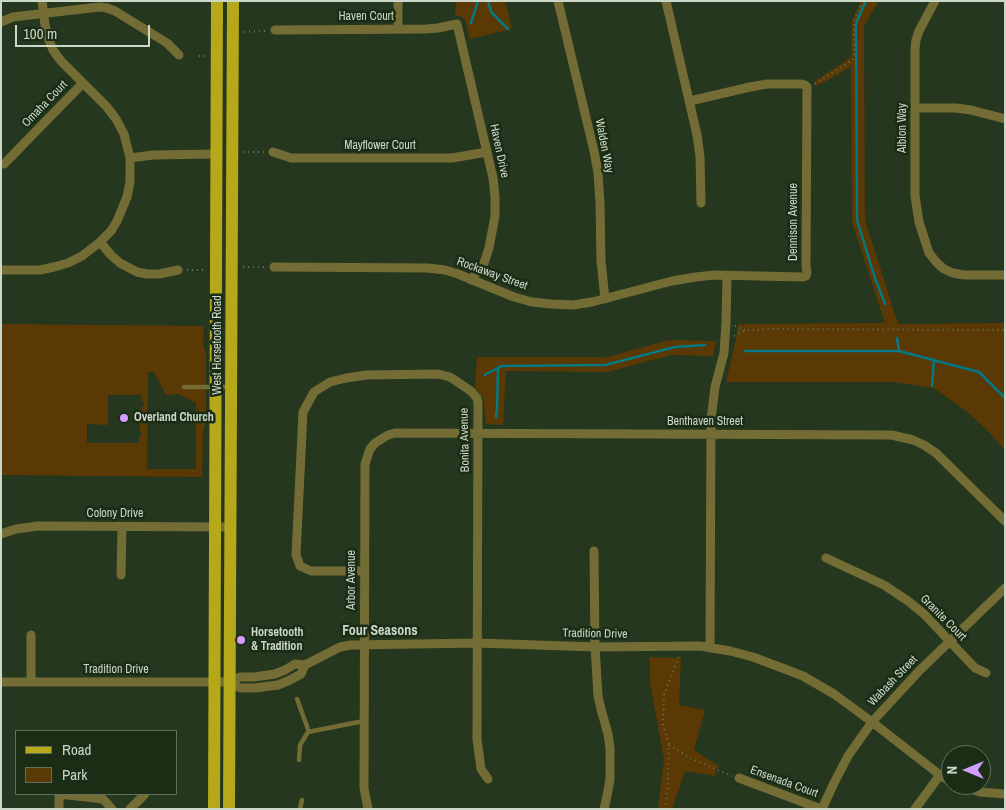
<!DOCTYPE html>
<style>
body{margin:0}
#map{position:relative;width:1006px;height:810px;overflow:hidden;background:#25371e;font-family:"Archivo Narrow",sans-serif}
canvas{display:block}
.frame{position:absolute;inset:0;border:2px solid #cbd7c8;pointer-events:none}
.legend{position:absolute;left:15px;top:730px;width:162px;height:65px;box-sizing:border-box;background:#1b2d15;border:1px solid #61715d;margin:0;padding:6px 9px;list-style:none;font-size:15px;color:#cbd7c8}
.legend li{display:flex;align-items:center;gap:10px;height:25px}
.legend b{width:25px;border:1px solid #61715d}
.north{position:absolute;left:941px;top:745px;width:50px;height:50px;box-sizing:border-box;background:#1b2d15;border:1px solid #61715d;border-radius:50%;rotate:270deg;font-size:14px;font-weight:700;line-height:20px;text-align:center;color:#cbd7c8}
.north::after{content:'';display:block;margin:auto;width:18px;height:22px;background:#d29dfd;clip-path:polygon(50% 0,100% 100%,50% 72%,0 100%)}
.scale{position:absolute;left:15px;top:25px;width:135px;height:22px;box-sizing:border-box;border:2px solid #cbd7c8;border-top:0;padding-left:6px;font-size:15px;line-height:18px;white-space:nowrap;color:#cbd7c8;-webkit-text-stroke:4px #1b2d15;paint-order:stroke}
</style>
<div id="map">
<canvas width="1006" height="810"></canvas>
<div class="frame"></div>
<ul class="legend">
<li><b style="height:6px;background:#b5a819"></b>Road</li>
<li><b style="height:14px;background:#5b3905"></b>Park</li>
</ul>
<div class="north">N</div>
<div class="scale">100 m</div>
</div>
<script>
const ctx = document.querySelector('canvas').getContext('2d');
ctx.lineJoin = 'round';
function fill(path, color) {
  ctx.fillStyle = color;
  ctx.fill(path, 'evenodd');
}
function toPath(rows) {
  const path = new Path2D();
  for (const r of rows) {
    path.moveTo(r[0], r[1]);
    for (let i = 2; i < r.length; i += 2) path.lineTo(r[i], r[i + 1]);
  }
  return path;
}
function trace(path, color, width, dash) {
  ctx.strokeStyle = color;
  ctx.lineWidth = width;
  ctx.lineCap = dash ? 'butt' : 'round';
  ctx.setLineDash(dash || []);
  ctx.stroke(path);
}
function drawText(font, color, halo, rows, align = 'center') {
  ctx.font = font + ' "Archivo Narrow",sans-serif';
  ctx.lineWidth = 5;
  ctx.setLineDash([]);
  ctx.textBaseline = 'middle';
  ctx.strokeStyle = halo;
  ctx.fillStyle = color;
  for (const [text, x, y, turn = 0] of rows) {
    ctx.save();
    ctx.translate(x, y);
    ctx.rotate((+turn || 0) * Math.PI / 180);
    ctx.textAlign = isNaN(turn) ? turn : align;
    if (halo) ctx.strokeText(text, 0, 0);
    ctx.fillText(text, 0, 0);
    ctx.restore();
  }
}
fill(toPath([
 [456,1,505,1,512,29,470,39,465,20,461,16,455,15],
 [861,1,879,1,864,26,865,220,898,324,1005,323,1005,450,987,430,965,410,935,389,928,387,893,382,726,382,736,339,738,324,885,323,852,222,851,66,832,78,816,86,814,82,851,57,852,21],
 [1,324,204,326,203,343,206,354,206,421,203,431,202,477,1,475],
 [148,372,154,372,166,395,179,394,196,403,196,469,147,469],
 [108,395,141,395,141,401,144,401,144,406,141,407,141,412,140,412,140,432,141,432,141,436,139,437,139,443,87,443,87,424,108,425],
 [669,340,716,341,713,356,671,355,608,372,506,371,503,425,486,424,483,397,475,387,477,357,595,357,604,358],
 [650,657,681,658,679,705,705,710,694,750,719,766,716,770,715,776,685,771,672,809,658,809,664,759,650,683]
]), '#5b3905');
trace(toPath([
 [488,1,491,12,508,29],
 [866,1,856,23,857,220,875,278,885,304],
 [471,23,478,1],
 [897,338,899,351],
 [745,351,899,351,979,372,1005,398],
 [485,375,486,374,498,368],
 [932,386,934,360],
 [496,417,497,409,498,368,499,367,502,366,605,365,675,347,705,345]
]), '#027984', 2.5);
trace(toPath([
 [244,32,266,31],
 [199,56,205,56],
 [815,84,854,59,854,20,863,1],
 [243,152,266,152],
 [243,267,265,267],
 [187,270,204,270],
 [735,326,745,330],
 [734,336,743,331,768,329,1005,330],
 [669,745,692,759,732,776],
 [665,809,668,785,669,745,663,725,664,695,679,656]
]), '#657560', 2, [1, 4]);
trace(toPath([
 [184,387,230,387],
 [297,699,309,732],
 [299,760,300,745,308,732,364,721],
 [300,809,302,800]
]), '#736d35', 4.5);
trace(toPath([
 [398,1,398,29],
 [558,1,594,151,598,173,600,203,601,261,605,299],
 [666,1,697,135,700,156,701,203],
 [935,1,919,31,916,40,915,49,915,196,919,222,929,253,937,263,944,269,953,273,964,275,1005,275],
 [1,22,13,17,99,7,107,8,115,11,167,43,179,55],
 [275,30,426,29,438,28,457,24,493,178,495,197,495,216,489,248,484,263,471,280],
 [915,108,956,108,971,110,1005,119],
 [273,152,291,158,452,158,487,152],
 [130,158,153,155,216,154],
 [4,164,83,83],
 [100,242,111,255,120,263,137,272,147,274,159,274,178,270],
 [274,267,428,268,445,270,458,274,514,297,532,302,551,304,573,305,592,302,672,281,696,277,714,275,803,277,806,276,807,273,806,266,807,87,805,85,801,84,767,84,750,87,690,101],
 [1,270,40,270,54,267,68,263,82,256,100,242,111,231,117,221,127,197,130,182,130,158,124,134,116,119,107,107,61,61,53,50,49,40,45,25,42,1],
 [1,534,16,529,38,526,230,527],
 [594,551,595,647,598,696,601,709,608,734,610,748,610,779,607,796,604,809],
 [826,558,884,585,908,601,924,614,975,668,986,673],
 [365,571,311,571,300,566,296,555,303,412,314,392,330,382,346,378,366,375,438,374,450,377,471,391,477,398,478,404,477,739,481,769,488,779],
 [121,575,122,527],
 [710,648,711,420,715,387,724,353,726,323,727,276],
 [1,682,230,682,240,688,255,688,278,685,290,680,301,674,305,665],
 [31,682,31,635],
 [230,682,240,677,254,677,275,674,285,670,295,664,305,665,340,647,351,645,478,643,595,647,700,646,730,651,753,657,803,676,834,694,872,722,940,775,951,782],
 [739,778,821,809],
 [958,785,980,792,1005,794],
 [59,809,59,794,103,799,112,809],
 [130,809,145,794],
 [368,809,364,788,365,464,370,449,375,443,388,435,395,433,892,435,913,440,924,445,936,453,1005,521],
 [822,809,834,783,848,756,872,722,920,670,1005,588],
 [915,809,940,775]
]), '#736d35', 9);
trace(toPath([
 [214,809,217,1],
 [229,809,233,1]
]), '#b5a819', 12);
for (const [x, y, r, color] of [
 [124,418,5,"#d29dfd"],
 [241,640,5,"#d29dfd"]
]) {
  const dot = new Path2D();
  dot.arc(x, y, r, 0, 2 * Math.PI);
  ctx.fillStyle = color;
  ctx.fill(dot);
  trace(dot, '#1b2d15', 2);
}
drawText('12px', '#cbd7c8', '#1b2d15', [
 ["Haven Court",366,17],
 ["Omaha Court",45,104,-46],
 ["Albion Way",903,128,-90],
 ["Mayflower Court",380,146],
 ["Walden Way",604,146,79],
 ["Haven Drive",499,151,78],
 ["Dennison Avenue",794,222,-90],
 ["Rockaway Street",492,274,20],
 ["West Horsetooth Road",218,345,-90],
 ["Benthaven Street",705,422],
 ["Bonita Avenue",465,440,-91],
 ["Colony Drive",115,514],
 ["Arbor Avenue",352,580,-90],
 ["Granite Court",943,618,45],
 ["Tradition Drive",595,634,1],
 ["Tradition Drive",116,670],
 ["Wabash Street",893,681,-46],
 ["Ensenada Court",784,782,20]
]);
drawText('bold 12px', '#cbd7c8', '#1b2d15', [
 ["Overland Church",134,418],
 ["Horsetooth",251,633],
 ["& Tradition",251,647]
], 'left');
drawText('bold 14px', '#cbd7c8', '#1b2d15', [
 ["Four Seasons",380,631]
]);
</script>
